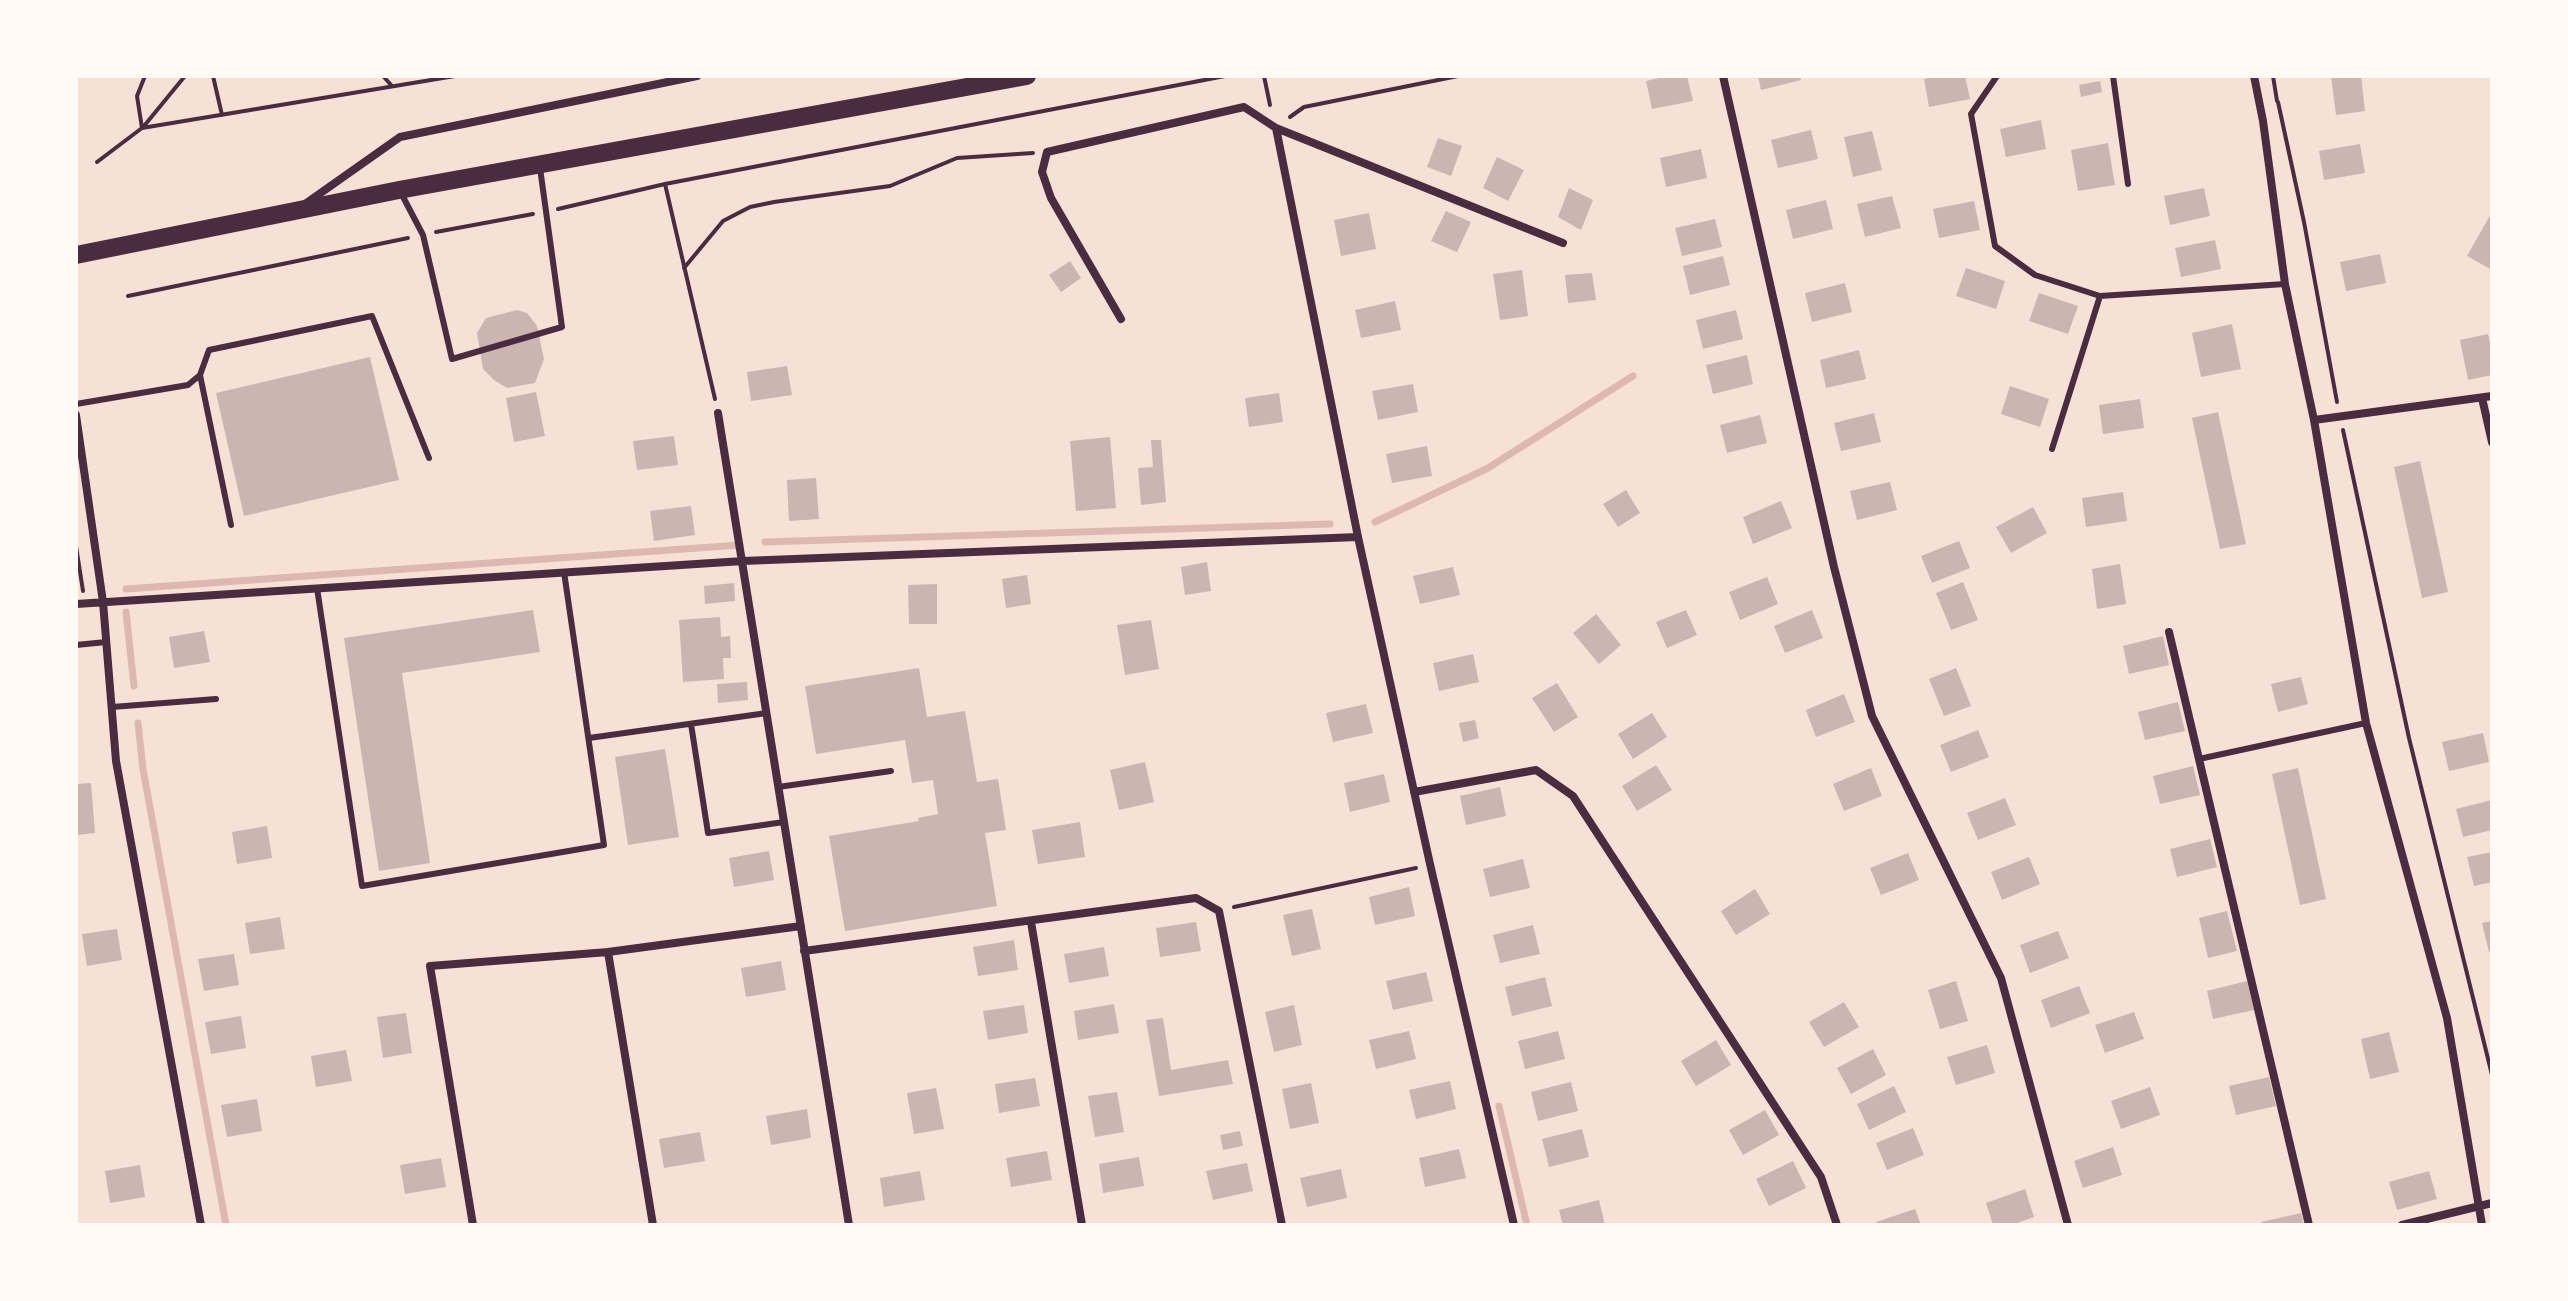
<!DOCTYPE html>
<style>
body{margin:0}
#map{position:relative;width:2568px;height:1301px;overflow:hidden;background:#f7e1d7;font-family:Barlow,sans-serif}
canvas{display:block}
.frame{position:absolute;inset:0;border:78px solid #fffaf5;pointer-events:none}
</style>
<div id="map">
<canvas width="2568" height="1301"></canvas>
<div class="frame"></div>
</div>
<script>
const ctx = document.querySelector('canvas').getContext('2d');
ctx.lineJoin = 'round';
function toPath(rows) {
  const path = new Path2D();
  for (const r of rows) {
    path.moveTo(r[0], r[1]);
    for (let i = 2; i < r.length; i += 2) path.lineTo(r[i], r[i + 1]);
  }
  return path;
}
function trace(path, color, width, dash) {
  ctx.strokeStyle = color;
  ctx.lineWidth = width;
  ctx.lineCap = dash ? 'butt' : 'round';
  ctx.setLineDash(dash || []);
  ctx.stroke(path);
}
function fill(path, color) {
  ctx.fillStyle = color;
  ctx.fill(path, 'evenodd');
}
trace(toPath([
 [1375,522,1488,468,1633,376],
 [765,542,1330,524],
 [126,589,740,545],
 [126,612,134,686],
 [138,723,143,769,226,1225],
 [1499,1106,1527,1225]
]), '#dcb8b0', 7);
fill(toPath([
 [1668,76,1687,76,1693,101,1652,109,1646,81],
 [1758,76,1800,76,1801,80,1761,90],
 [1937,76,1965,76,1970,99,1929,107,1924,79],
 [2331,76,2361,76,2365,111,2336,115],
 [2100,81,2102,92,2081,97,2079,85],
 [2041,120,2046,149,2006,157,2000,129],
 [1811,130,1818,159,1778,168,1771,140],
 [1872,131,1882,170,1853,177,1844,137],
 [1438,138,1462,146,1451,176,1427,167],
 [2108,143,2115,185,2078,191,2071,150],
 [2360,144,2365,173,2324,180,2319,151],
 [1701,149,1707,178,1666,187,1660,158],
 [1497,157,1524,170,1508,201,1483,188],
 [1569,188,1593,200,1581,230,1558,217],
 [2204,188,2210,216,2170,225,2164,196],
 [1892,196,1901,228,1865,237,1857,204],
 [1826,200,1833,229,1793,239,1786,210],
 [1974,201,1980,230,1939,238,1933,209],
 [1446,211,1471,222,1457,252,1431,241],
 [2492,212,2492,270,2467,256],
 [1369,213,1376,249,1341,256,1334,220],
 [1715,219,1722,247,1682,256,1675,228],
 [2215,240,2221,269,2181,277,2175,248],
 [2380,254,2386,283,2346,291,2340,262],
 [1723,256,1730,285,1690,295,1683,266],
 [1070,261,1081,278,1061,292,1049,275],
 [1966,268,2005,281,1996,309,1956,296],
 [1522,270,1528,316,1500,320,1493,274],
 [1592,273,1596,300,1568,303,1565,275],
 [1845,283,1852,312,1812,322,1805,293],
 [2039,293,2078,306,2068,334,2029,321],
 [1395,301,1401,330,1361,338,1355,310],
 [517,310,527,313,537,326,544,359,535,383,507,388,494,380,483,369,477,333,486,318],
 [1736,310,1743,339,1703,349,1696,320],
 [2232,324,2241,369,2201,377,2192,333],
 [2488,334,2492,351,2492,375,2468,380,2460,340],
 [1859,350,1866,379,1826,388,1820,360],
 [1747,355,1753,384,1713,394,1706,365],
 [370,357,399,480,244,516,216,393],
 [787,366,792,395,751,401,747,372],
 [1413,384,1418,412,1378,420,1372,391],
 [2010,386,2049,399,2040,427,2001,414],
 [536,392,545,436,514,442,506,398],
 [1279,393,1283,422,1249,427,1245,398],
 [2140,399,2144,428,2103,434,2099,405],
 [2218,412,2246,544,2220,549,2192,418],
 [1874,413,1881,442,1841,451,1834,423],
 [1760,415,1767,443,1727,453,1720,425],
 [674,436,678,465,637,470,633,441],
 [1110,437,1116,508,1076,511,1070,441],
 [1151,440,1161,440,1166,502,1141,505,1138,468,1153,467],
 [1427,446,1432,476,1392,483,1386,454],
 [2420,461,2448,592,2422,598,2394,467],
 [816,478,819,519,789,521,787,480],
 [1890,482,1897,510,1857,520,1850,491],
 [1626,490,1640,513,1618,527,1603,504],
 [2123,492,2127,521,2086,527,2082,498],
 [1781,501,1792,528,1753,544,1743,517],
 [691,506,695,535,654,541,650,511],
 [2033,507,2047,533,2011,553,1996,527],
 [1959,541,1970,568,1932,583,1921,556],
 [1207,562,1211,591,1185,595,1181,567],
 [2120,564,2126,604,2097,609,2092,569],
 [1453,567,1460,595,1420,604,1413,576],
 [1027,575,1031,604,1006,608,1002,579],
 [1767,577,1778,604,1740,620,1729,592],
 [1963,582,1978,620,1951,630,1936,593],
 [734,583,735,601,705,604,704,586],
 [937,584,937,624,909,624,908,585],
 [533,610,540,652,402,673,430,863,379,871,344,638],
 [1686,610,1697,635,1667,648,1656,622],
 [1812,610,1823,638,1785,653,1774,626],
 [1596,614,1621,645,1599,664,1573,633],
 [720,617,721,637,730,636,731,658,723,658,724,679,683,682,679,620],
 [1151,620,1159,669,1125,675,1117,625],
 [204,631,210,662,174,668,169,637],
 [2163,636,2169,665,2129,674,2123,646],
 [1473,654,1479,682,1439,691,1433,663],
 [919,668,927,717,965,711,977,782,998,779,1006,830,985,833,997,906,845,931,829,836,919,821,918,818,938,814,933,780,912,783,905,740,816,754,805,686],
 [1956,668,1971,706,1944,716,1929,679],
 [2301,677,2308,704,2278,712,2271,684],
 [747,682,748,700,718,703,717,684],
 [1557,683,1578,717,1554,732,1532,698],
 [1844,694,1855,722,1816,737,1806,710],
 [2178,702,2185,731,2145,740,2138,712],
 [1366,704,1373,733,1333,742,1326,713],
 [1652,713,1667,737,1633,759,1618,734],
 [1475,720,1479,738,1463,742,1459,723],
 [1978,730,1989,757,1951,772,1940,745],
 [2483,733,2489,762,2449,771,2442,742],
 [665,749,679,837,628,845,615,757],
 [1145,762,1154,802,1119,810,1110,770],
 [1656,765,1672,790,1637,811,1622,786],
 [2193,766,2200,795,2160,804,2153,776],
 [1871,768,1882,796,1844,811,1833,784],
 [2298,768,2326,899,2300,905,2272,774],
 [1384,774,1390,802,1350,812,1344,783],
 [91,783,95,833,76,835,76,784],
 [1500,787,1506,816,1466,825,1460,796],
 [2005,798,2016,825,1978,840,1967,813],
 [2492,800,2492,830,2463,837,2456,809],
 [1080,822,1085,857,1038,864,1032,830],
 [267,826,272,858,237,864,232,832],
 [2210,839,2217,867,2177,877,2170,849],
 [769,851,774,880,734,887,729,858],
 [2492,852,2492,882,2474,886,2467,857],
 [1908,853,1919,880,1881,895,1870,868],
 [2029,857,2040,884,2002,900,1991,872],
 [1523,859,1530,888,1490,897,1483,869],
 [1409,887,1415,916,1375,925,1369,897],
 [1755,889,1770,914,1736,935,1721,911],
 [1312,909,1321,949,1292,956,1283,915],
 [2227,911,2237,951,2208,958,2199,918],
 [280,917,285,949,250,954,245,923],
 [2492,921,2492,951,2489,952,2482,923],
 [1196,922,1201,951,1160,957,1156,928],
 [1533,925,1540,954,1500,963,1493,935],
 [117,929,122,960,87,966,82,934],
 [2058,931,2069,958,2030,973,2020,945],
 [1014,940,1018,970,978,976,973,947],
 [1104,947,1109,976,1069,983,1064,954],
 [234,954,239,985,204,991,198,959],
 [781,961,786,990,746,997,741,968],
 [1426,972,1433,1001,1393,1010,1386,981],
 [1545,977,1552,1006,1512,1016,1505,987],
 [1956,981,1968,1021,1940,1029,1928,990],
 [2247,981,2254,1010,2213,1019,2207,991],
 [2079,986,2090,1013,2051,1028,2041,1000],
 [1844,1002,1859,1027,1824,1047,1809,1022],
 [1114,1004,1119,1033,1078,1040,1074,1011],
 [1024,1005,1028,1033,988,1040,983,1011],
 [1294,1005,1302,1045,1274,1052,1265,1012],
 [2134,1012,2144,1039,2105,1053,2095,1025],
 [406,1013,412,1053,383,1058,377,1017],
 [241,1016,246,1048,211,1054,205,1022],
 [1163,1018,1171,1070,1228,1060,1233,1084,1159,1096,1146,1020],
 [1409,1031,1416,1059,1376,1069,1369,1040],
 [1558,1031,1565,1059,1525,1069,1518,1041],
 [2389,1032,2399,1072,2370,1079,2361,1039],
 [1716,1040,1731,1065,1696,1086,1681,1061],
 [1987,1045,1995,1073,1956,1085,1947,1057],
 [1873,1049,1886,1075,1851,1094,1837,1068],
 [346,1050,352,1081,316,1087,311,1056],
 [2269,1077,2276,1106,2236,1115,2229,1086],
 [1035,1078,1040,1106,999,1113,995,1084],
 [1450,1081,1456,1109,1416,1119,1409,1090],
 [1571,1082,1578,1111,1538,1121,1531,1092],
 [1311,1083,1319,1123,1290,1129,1282,1089],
 [1894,1086,1906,1112,1869,1130,1857,1104],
 [2150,1087,2160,1115,2121,1129,2111,1101],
 [936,1088,944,1129,914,1134,907,1093],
 [1117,1092,1124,1132,1095,1137,1088,1096],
 [257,1099,262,1131,227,1137,221,1105],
 [807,1109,811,1138,771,1145,766,1116],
 [1765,1110,1779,1135,1743,1155,1729,1130],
 [1913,1128,1924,1155,1887,1170,1876,1143],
 [1582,1129,1589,1157,1549,1167,1542,1139],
 [1240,1131,1243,1146,1223,1150,1220,1135],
 [700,1132,705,1161,664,1168,659,1139],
 [2113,1147,2122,1175,2083,1188,2074,1161],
 [1459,1149,1466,1178,1425,1187,1419,1158],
 [1047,1151,1052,1180,1011,1187,1006,1158],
 [1139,1157,1144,1186,1103,1193,1099,1164],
 [441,1158,446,1187,405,1194,400,1165],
 [1793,1161,1806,1188,1769,1206,1756,1179],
 [1247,1163,1253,1191,1213,1200,1206,1171],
 [140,1165,145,1197,110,1203,105,1171],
 [1341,1169,1347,1198,1307,1207,1300,1178],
 [920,1171,925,1200,884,1207,880,1178],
 [2429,1171,2437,1199,2397,1210,2389,1182],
 [2025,1189,2034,1217,2012,1225,1993,1225,1986,1203],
 [1599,1200,1605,1225,1563,1225,1559,1210],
 [1915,1209,1921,1225,1877,1225,1876,1222],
 [2301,1213,2304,1225,2262,1225,2261,1222]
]), '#ccb4b1');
trace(toPath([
 [213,76,222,115],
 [383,76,392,86],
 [1264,76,1270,105],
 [2273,76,2277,101],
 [2278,102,2304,222,2337,402],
 [1290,117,1304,107,1458,76],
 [144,126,185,76],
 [142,128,137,96,145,76],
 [97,162,142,128,455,76],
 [665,184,715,399],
 [558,209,665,184,1225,76],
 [436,232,533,214],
 [684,268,723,221,750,207,774,202,890,186,957,158,1033,153],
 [128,296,408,238],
 [2343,430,2409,738,2492,1075],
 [76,546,83,591],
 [1234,907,1416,868]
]), '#4a2c40', 4);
trace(toPath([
 [1997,76,1971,114,1995,246,2035,275,2100,296,2052,449],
 [2113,76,2128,184],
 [401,193,423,235,452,359,562,327,540,168],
 [2100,296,2285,284],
 [200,375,231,525],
 [76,404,188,385,200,375,209,350,372,316,429,458],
 [317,588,362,886,604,845,564,572],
 [76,645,106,642],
 [112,707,216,699],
 [691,724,708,833,784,822],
 [589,738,767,713],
 [2199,759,2366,723],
 [778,787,891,771]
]), '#4a2c40', 6);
trace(toPath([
 [1723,76,1834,567,1872,716,2001,978,2068,1225],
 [2254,76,2263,121,2285,284,2314,420,2366,723,2447,1018,2482,1225],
 [1276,128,1358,537,1430,864,1514,1225],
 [305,204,400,137,697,76],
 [1121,319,1051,198,1042,172,1047,152,1244,107,1276,128,1563,243],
 [2482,398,2492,442],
 [718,413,849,1225],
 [76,415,103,602,116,761,201,1225],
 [2314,420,2492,396],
 [76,604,743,561,1358,537],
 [2169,632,2309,1225],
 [1414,792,1536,770,1573,796,1821,1177,1837,1225],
 [1031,922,1082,1225],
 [804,951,1196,898,1219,911,1282,1225],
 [608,952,653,1225],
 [473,1225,430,966,608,952,801,926],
 [2402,1225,2492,1203]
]), '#4a2c40', 8);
trace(toPath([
 [76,255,399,190,1027,76]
]), '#4a2c40', 18);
</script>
